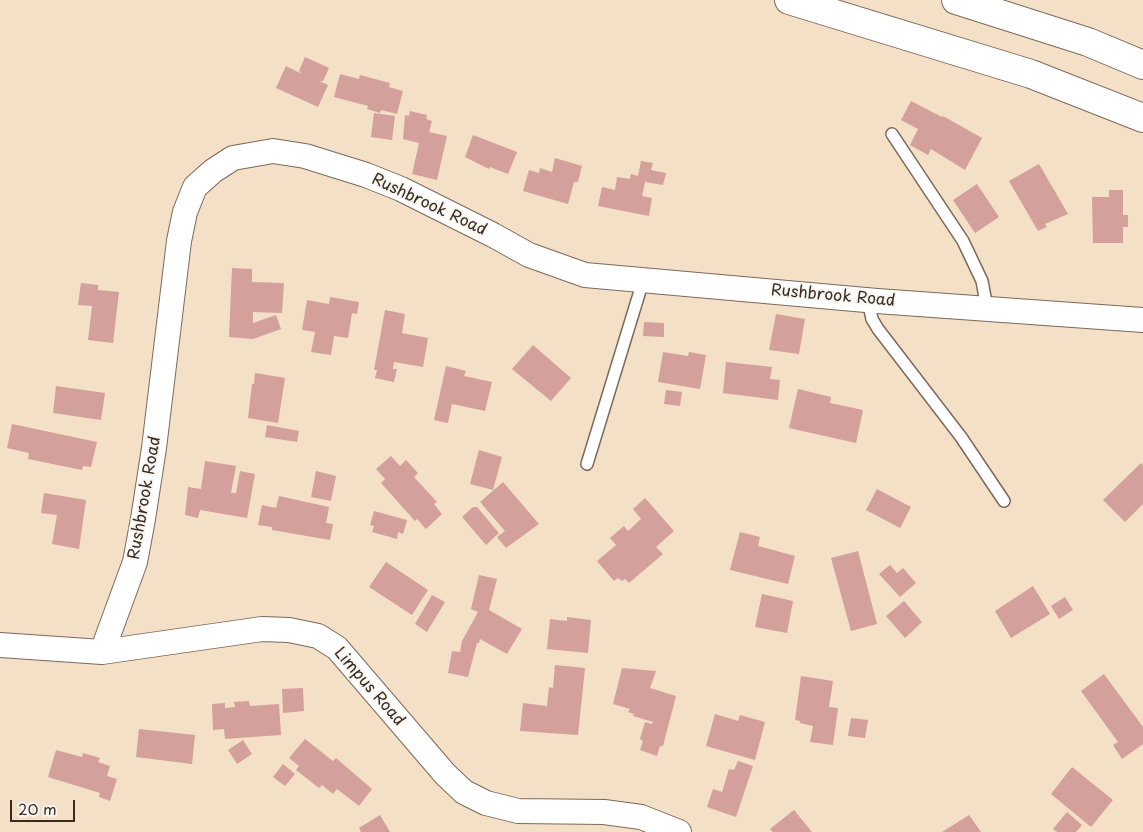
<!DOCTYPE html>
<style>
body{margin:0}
#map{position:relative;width:1143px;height:832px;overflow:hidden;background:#f4dfc7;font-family:"Playpen Sans",sans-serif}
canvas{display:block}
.scale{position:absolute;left:10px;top:800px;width:65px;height:22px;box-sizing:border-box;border:2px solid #3b2a1e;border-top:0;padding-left:6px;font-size:15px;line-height:18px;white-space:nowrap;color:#3b2a1e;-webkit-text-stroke:4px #f6f6f2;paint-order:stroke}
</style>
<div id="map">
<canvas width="1143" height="832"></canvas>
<div class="scale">20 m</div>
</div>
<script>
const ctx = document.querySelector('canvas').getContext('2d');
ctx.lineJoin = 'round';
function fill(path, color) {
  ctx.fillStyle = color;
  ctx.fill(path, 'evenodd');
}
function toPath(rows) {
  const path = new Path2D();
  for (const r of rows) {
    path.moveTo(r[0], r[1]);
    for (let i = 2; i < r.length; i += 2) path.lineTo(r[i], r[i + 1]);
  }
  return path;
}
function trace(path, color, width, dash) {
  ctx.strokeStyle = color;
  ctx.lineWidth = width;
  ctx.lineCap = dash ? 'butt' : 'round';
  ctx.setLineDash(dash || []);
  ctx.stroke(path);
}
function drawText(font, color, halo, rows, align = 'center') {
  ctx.font = font + ' "Playpen Sans",sans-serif';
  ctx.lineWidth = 4;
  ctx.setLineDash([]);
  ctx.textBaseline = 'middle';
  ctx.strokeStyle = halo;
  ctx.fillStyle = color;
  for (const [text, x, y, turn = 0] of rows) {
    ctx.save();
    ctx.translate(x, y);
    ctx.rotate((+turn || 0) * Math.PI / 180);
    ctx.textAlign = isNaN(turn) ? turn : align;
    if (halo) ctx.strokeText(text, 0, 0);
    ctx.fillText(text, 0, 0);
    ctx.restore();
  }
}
fill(toPath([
 [305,57,329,68,323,81,319,81,328,85,318,107,276,88,286,66,302,74,299,71],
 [340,74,359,79,360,75,390,83,389,87,403,91,397,114,381,110,380,113,367,109,368,106,334,97],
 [911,101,942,117,943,116,982,138,965,170,931,149,928,155,910,145,918,129,901,120],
 [410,111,427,115,426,119,432,121,429,132,447,136,437,180,412,174,419,143,403,139,405,115,409,116],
 [374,113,395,116,392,140,371,137],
 [473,135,517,152,508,174,490,167,489,169,465,157],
 [555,158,582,166,578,182,574,182,568,204,523,191,529,170,539,173,540,168,552,172],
 [641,161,653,163,651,170,666,173,663,185,645,182,642,196,652,198,649,216,598,206,602,187,615,190,617,177,630,179,631,174,638,176],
 [1039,164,1068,214,1045,224,1047,227,1038,231,1009,181],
 [977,184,999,217,975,233,953,200],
 [1109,190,1123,190,1123,215,1128,215,1128,227,1123,227,1123,243,1093,243,1092,197,1109,197],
 [232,268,252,269,252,282,284,283,282,313,253,312,253,323,276,315,281,329,253,339,229,337],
 [81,283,98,285,98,290,119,292,113,343,88,340,92,306,78,305],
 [330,297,359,302,357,314,352,313,348,338,334,336,331,355,311,352,315,332,302,330,307,300,329,304],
 [385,310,405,314,402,333,428,338,423,367,394,362,393,369,397,369,394,382,375,378,377,370,374,370],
 [776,314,805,319,799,354,769,350],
 [644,322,664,323,664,337,643,336],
 [533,345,571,378,551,401,512,369],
 [663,352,688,356,689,352,706,355,700,389,658,382],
 [726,362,772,367,770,379,780,380,778,400,723,393],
 [446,366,466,371,464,376,492,382,485,411,452,404,448,423,434,420],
 [255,373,285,378,278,423,248,418,252,384,254,384],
 [56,386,105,393,101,420,53,413],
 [798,389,831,397,830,403,863,410,856,443,789,428],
 [666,390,682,392,680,406,664,404],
 [12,424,97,442,91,467,83,466,82,470,28,459,29,453,7,448],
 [267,425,299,431,297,442,265,437],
 [479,450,502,457,493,490,470,484],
 [391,456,400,466,406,460,418,473,414,477,437,502,434,504,442,514,426,529,417,519,415,521,381,483,385,479,376,469],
 [205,461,236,466,231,493,236,493,240,471,255,474,247,518,200,510,198,518,185,515,188,487,201,489],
 [1141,463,1143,466,1143,504,1125,522,1103,500],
 [316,471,336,476,331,501,311,497],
 [503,482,539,524,506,548,497,537,505,531,480,502],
 [877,489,911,507,900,528,866,510],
 [44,493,86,500,79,549,52,544,57,515,41,513],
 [279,496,329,507,326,523,333,524,330,540,272,530,272,527,258,525,262,505,276,508],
 [645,498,674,531,656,547,663,554,629,583,625,579,622,581,618,578,614,581,597,561,616,545,610,538,624,526,628,531,641,519,633,509],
 [473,507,477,507,499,533,486,545,462,517],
 [374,511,407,520,403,534,398,532,397,539,372,532,374,526,370,525],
 [740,532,760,537,758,546,795,556,788,584,730,570],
 [858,551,877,624,851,631,831,558],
 [386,562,428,590,412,615,369,587],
 [890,565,897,573,903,568,916,583,900,597,879,574],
 [479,575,497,579,489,610,522,629,507,654,480,639,479,643,477,643,468,677,448,673,452,651,460,652,462,641,478,612,471,609],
 [1033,586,1050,614,1011,638,995,611],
 [762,594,793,601,787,633,755,627],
 [432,595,445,602,427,632,415,624],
 [1065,597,1073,610,1059,619,1051,606],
 [904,601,922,622,905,638,886,616],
 [567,617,591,620,588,653,547,649,550,619,567,621],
 [555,665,585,668,578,735,520,731,523,703,547,706,549,687,553,688],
 [622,668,656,671,650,688,676,696,663,746,660,746,657,756,640,750,643,741,640,739,645,722,652,724,653,722,633,716,634,714,628,712,630,709,613,704],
 [1104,674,1143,727,1143,744,1122,759,1113,745,1118,742,1081,691],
 [801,676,833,681,829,707,838,708,833,745,810,742,813,726,800,723,800,721,795,720],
 [303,688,304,711,283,713,282,689],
 [249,701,250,706,279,704,281,735,225,739,224,729,213,730,212,704,225,703,225,708,235,707,234,702],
 [715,714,738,721,740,715,765,722,755,760,706,746],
 [851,718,868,720,865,738,848,736],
 [139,729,195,735,192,764,136,757],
 [305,739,333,761,336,758,372,789,359,806,337,789,333,794,322,785,319,788,296,770,299,766,289,758],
 [243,740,252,754,237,764,228,750],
 [56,750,82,757,83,753,100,758,98,762,110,766,107,776,117,779,110,801,99,797,100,793,48,777],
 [738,761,753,766,736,817,707,807,713,789,722,792,729,769,734,770],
 [283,764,295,774,285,786,273,777],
 [1072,767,1113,800,1091,827,1051,794],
 [794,810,812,832,773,832,770,829],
 [1067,812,1082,825,1076,832,1057,832,1053,829],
 [380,815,390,832,361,832,359,828],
 [969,815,981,832,942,832]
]), '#d3a09b');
const service = toPath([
 [892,134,963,241,982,281,987,308],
 [868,300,872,319,878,329,961,437,1004,501],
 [587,464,643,281]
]);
const minor = toPath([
 [0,645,102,652,262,629,289,630,318,636,337,648,445,774,464,792,486,803,518,811,604,812,641,817,679,832],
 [102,652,135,562,143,519,154,448,179,241,185,212,195,187,213,171,233,158,273,151,305,156,366,175,401,189,493,235,529,255,585,275,877,301,1143,320]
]);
const motorway = toPath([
 [789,0,1031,74,1143,118],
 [956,0,1088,42,1143,65]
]);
trace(service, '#7c6959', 14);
trace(minor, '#7c6959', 26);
trace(motorway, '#7c6959', 30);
trace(service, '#fff', 11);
trace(minor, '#fff', 24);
trace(motorway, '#fff', 28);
drawText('16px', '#3b2a1e', '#f6f6f2', [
 ["Rushbrook Road",429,205,25],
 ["Rushbrook Road",833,296,5],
 ["Rushbrook Road",145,498,-80],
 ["Limpus Road",369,687,49]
]);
</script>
